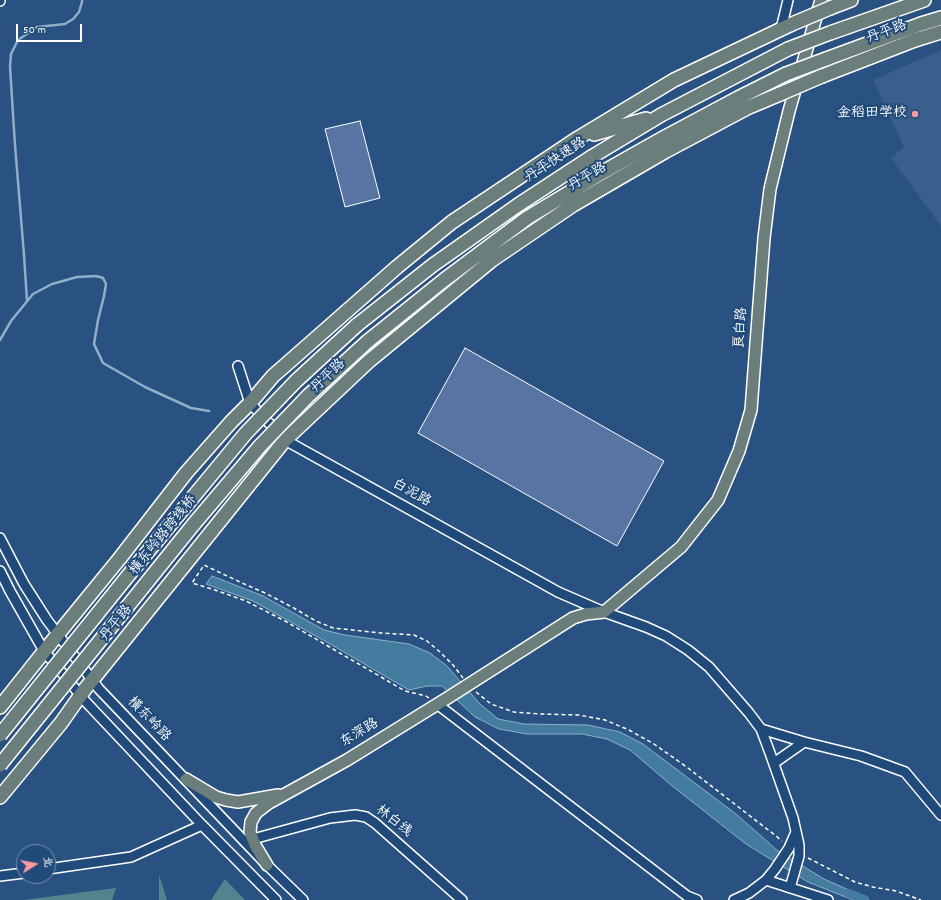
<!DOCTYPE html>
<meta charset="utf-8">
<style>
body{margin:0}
#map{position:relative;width:941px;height:900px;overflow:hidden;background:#295181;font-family:Dekko,"LXGW WenKai TC",sans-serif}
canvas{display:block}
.north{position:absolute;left:16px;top:844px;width:40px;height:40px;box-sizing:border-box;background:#1f4a7a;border:1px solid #7992af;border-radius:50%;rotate:79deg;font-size:11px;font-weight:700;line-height:16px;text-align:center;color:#fff}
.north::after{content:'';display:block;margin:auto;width:14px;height:18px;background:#ff9aa2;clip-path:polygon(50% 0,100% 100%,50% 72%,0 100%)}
.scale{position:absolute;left:16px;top:24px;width:66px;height:18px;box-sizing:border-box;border:2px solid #fff;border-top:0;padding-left:5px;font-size:12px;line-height:14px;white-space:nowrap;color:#fff;-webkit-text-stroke:3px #1f4a7a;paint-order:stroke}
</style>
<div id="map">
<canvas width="941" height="900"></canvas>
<div class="north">北</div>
<div class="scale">50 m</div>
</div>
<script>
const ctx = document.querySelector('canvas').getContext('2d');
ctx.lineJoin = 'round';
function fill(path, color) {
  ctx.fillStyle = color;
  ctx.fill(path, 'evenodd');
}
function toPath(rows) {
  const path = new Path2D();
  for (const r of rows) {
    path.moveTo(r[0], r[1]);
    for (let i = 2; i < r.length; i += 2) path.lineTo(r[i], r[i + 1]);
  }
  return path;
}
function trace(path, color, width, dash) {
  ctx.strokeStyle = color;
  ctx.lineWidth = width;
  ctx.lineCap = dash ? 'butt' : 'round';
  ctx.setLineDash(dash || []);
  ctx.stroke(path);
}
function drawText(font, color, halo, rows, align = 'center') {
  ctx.font = font + ' Dekko,"LXGW WenKai TC",sans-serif';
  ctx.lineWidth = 4;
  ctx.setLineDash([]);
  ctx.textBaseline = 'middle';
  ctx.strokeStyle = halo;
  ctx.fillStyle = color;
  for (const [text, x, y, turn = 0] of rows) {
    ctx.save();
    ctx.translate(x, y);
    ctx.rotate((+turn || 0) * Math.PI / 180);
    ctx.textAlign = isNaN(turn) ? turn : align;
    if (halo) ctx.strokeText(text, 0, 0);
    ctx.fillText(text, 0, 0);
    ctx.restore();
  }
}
fill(toPath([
 [941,50,941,226,891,158,904,147,873,80]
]), '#3b5f8d');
fill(toPath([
 [159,875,167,900,159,900],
 [225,879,245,900,211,900],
 [116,888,112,900,23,900]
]), '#53838d');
const water = toPath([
 [212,576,263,596,324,630,345,635,409,644,430,653,447,666,480,704,498,719,524,724,588,725,620,732,643,744,736,814,778,851,824,879,860,895,857,900,853,900,808,882,746,844,671,785,630,750,607,739,582,734,527,734,499,729,475,717,442,686,427,686,409,690,325,641,253,601,206,584,212,576]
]);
fill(water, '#447ca0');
trace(water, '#8fb0c6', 1);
trace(toPath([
 [27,301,24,255,15,145,13,114,10,66,11,54,18,40,37,27,65,24,73,19,79,12,82,2,82,0],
 [0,340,11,321,33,294,52,284,77,277,96,276,103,278,106,284,104,296,98,320,94,344,103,363,145,387,191,408,209,411]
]), '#8fb0c6', 2.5);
trace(toPath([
 [848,893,865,900]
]), '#447ca0', 9);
const building = toPath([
 [360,121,380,198,345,207,325,129,360,121],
 [465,348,664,461,617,546,418,433,465,348]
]);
fill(building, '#5874a2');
trace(building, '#fff', 1);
const minor = toPath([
 [0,1,0,0],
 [781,29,788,0],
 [238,366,250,403,285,440,558,592,604,612,646,627,666,636,688,650,709,667,749,713,761,729,770,753,793,818,799,845,799,856,790,888],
 [0,538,24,584,47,620,99,689,267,865,303,900],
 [0,571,10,591,44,651,86,702,202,825,276,900],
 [437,704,687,896,697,900],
 [761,729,804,742,861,756,905,772,941,815],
 [774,763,804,742],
 [247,840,253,839,330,818,355,815,366,817,375,823,462,900],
 [48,869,131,857,202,825],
 [0,876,24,873],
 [766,880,828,900],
 [734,900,749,893,766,880,775,869,789,848,796,832]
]);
const major = toPath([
 [186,779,216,797,226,800,238,802,278,795],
 [267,865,255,845,250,832,251,822,256,813,269,803,347,760,449,697,573,618,586,614,604,612,681,547,718,500,739,451,751,410,764,238,770,189,789,111,821,0]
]);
const highway = toPath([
 [830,8,851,0],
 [830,33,924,0],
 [826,59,921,24,941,18],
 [822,76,915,40,941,32],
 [594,134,646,119],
 [357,325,433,265,518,205,593,156,661,115,788,49],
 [368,341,444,280,527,218,603,172,665,137,738,98,786,74],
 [0,707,58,634,120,558,186,473,231,422,250,403,273,376,397,267,452,222,578,138,674,80,792,24],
 [0,797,61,723,85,689,285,440,369,361,492,260,573,205,666,151,749,107,780,94]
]);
trace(minor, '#fff', 12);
trace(major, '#fff', 14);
trace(highway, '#fff', 16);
trace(toPath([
 [476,692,491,704,514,712,541,714,579,715,605,720,629,730,654,744,688,768,776,836,782,841],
 [429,698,426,696,405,691,285,621,246,601,215,590,192,583,204,565,242,583,265,593,292,607,316,621,333,628,381,633,414,635,427,641,440,652,453,665,463,678],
 [808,858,855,882,873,887,896,891,921,900]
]), '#fff', 1.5, [4, 3]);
trace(minor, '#1f4a7a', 9);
trace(major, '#6c7e7c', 11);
trace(highway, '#6c7e7c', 13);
const highwayBridge = toPath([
 [792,24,830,8],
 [788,49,830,33],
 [786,74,826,59],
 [780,94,822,76],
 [0,735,131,572,246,433,296,381,357,325],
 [0,765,193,525,260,446,308,396,368,341]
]);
trace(highwayBridge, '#fff', 16, []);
trace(highwayBridge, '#6c7e7c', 13);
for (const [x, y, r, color] of [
 [915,114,4,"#ff9aa2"]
]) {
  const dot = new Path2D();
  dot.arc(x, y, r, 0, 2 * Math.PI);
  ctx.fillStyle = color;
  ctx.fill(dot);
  trace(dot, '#1f4a7a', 1.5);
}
drawText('14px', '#fff', '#1f4a7a', [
 ["丹平路",887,33,-21],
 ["丹平快速路",556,161,-33],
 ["丹平路",588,178,-31],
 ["良白路",742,328,-86],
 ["丹平路",329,377,-44],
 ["白泥路",411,494,29],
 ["横东岭路跨线桥",164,536,-51],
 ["丹平路",117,624,-51],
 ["横东岭路",148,720,46],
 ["东深路",360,734,-31],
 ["林白线",393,822,38]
]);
drawText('14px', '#fff', '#1f4a7a', [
 ["金稻田学校",907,114]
], 'right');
</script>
